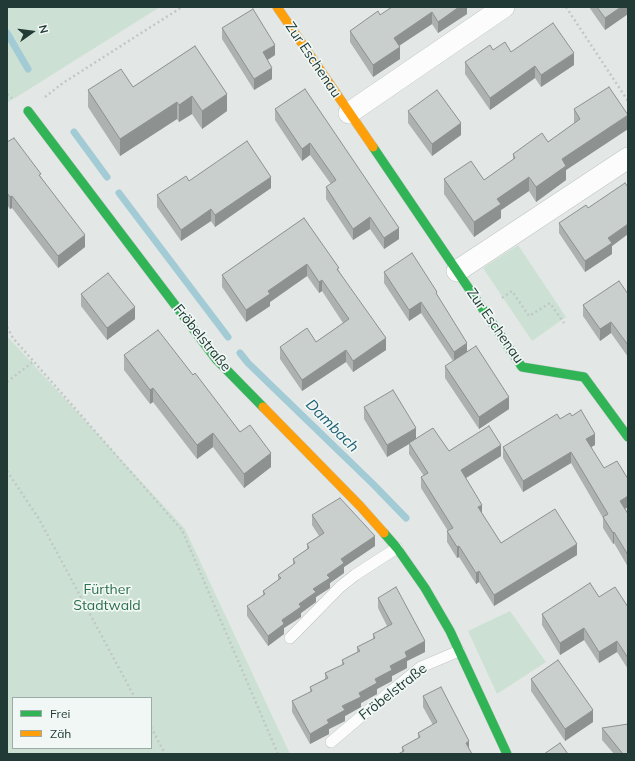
<!DOCTYPE html>
<meta charset="utf-8">
<style>
body{margin:0}
#map{position:relative;width:635px;height:761px;overflow:hidden;background:#e3e8e6;font-family:Mulish,sans-serif}
canvas{display:block}
.frame{position:absolute;inset:0;border:8px solid #213a36;pointer-events:none}
.legend{position:absolute;left:12px;top:697px;width:140px;height:52px;box-sizing:border-box;background:#f0f7f4;border:1px solid #9daba8;margin:0;padding:5px 7px;list-style:none;font-size:12px;color:#213a36}
.legend li{display:flex;align-items:center;gap:8px;height:20px}
.legend b{width:20px;border:1px solid #9daba8}
.north{position:absolute;left:12px;top:12px;width:40px;height:40px;-webkit-text-stroke:3px #f0f7f4;paint-order:stroke;rotate:76deg;font-size:11px;font-weight:700;line-height:16px;text-align:center;color:#213a36}
.north::after{content:'';display:block;margin:auto;width:14px;height:18px;background:#213a36;clip-path:polygon(50% 0,100% 100%,50% 72%,0 100%)}
</style>
<div id="map">
<canvas width="635" height="761"></canvas>
<div class="frame"></div>
<ul class="legend">
<li><b style="height:5px;background:#30b455"></b>Frei</li>
<li><b style="height:5px;background:#ff9f0a"></b>Zäh</li>
</ul>
<div class="north">N</div>
</div>
<script>
const ctx = document.querySelector('canvas').getContext('2d');
ctx.lineJoin = 'round';
function fill(path, color) {
  ctx.fillStyle = color;
  ctx.fill(path, 'evenodd');
}
function toPath(rows) {
  const path = new Path2D();
  for (const r of rows) {
    path.moveTo(r[0], r[1]);
    for (let i = 2; i < r.length; i += 2) path.lineTo(r[i], r[i + 1]);
  }
  return path;
}
function trace(path, color, width, dash) {
  ctx.strokeStyle = color;
  ctx.lineWidth = width;
  ctx.lineCap = dash ? 'butt' : 'round';
  ctx.setLineDash(dash || []);
  ctx.stroke(path);
}
function drawText(font, color, halo, rows, align = 'center') {
  ctx.font = font + ' Mulish,sans-serif';
  ctx.lineWidth = 3.5;
  ctx.setLineDash([]);
  ctx.textBaseline = 'middle';
  ctx.strokeStyle = halo;
  ctx.fillStyle = color;
  for (const [text, x, y, turn = 0] of rows) {
    ctx.save();
    ctx.translate(x, y);
    ctx.rotate((+turn || 0) * Math.PI / 180);
    ctx.textAlign = isNaN(turn) ? turn : align;
    if (halo) ctx.strokeText(text, 0, 0);
    ctx.fillText(text, 0, 0);
    ctx.restore();
  }
}
fill(toPath([
 [7,7,160,7,7,103],
 [518,245,566,317,532,341,483,268],
 [7,336,185,529,290,754,7,754],
 [13,698,151,698,151,748,13,748],
 [510,611,546,662,497,694,468,631]
]), '#cce1d4');
trace(toPath([
 [7,33,28,69],
 [74,132,107,177],
 [119,193,228,337],
 [240,353,248,363,373,484,406,518]
]), '#a3cbd6', 7);
const lane = toPath([
 [290,638,340,587,355,575,397,548],
 [331,742,390,692,421,667,459,651]
]);
const street = toPath([
 [349,113,504,7],
 [457,271,628,158]
]);
const fast = toPath([
 [28,111,216,359,263,407],
 [373,147,522,367,584,377,628,437],
 [384,533,397,548,425,588,450,631,507,754]
]);
const slow = toPath([
 [277,7,373,147],
 [263,407,360,506,384,533]
]);
trace(lane, '#c0c5c3', 12);
trace(street, '#c0c5c3', 22);
trace(fast, '#bec6c3', 10);
trace(slow, '#bec6c3', 10);
trace(toPath([
 [566,7,628,101],
 [7,94,12,98],
 [45,97,63,83,182,7],
 [502,298,512,291,529,316,550,303,564,323],
 [7,327,13,338,182,530,278,754],
 [7,382,34,361],
 [7,471,39,519,135,698],
 [151,727,165,754]
]), '#c0c8c6', 2.5, [2, 3]);
trace(lane, '#fbfcfb', 11);
trace(street, '#fbfcfb', 21);
trace(fast, '#30b455', 9);
trace(slow, '#ff9f0a', 9);
fill(toPath([
 [467,7,467,14,438,33,432,24,399,46,400,59,373,77,350,42,350,31,380,15],
 [589,7,628,7,628,14,605,30],
 [222,28,275,55,267,60,272,79,254,90,222,39],
 [195,46,227,111,202,129,192,114,179,122,177,119,120,156,88,107,88,90,133,87],
 [493,50,511,52,574,65,541,87,535,78,490,110,465,74,465,62],
 [305,89,399,239,384,249,370,229,353,240,326,199,326,187,331,184,310,155,302,161,275,120,275,109],
 [574,109,628,129,566,170,566,180,536,202,529,191,501,210,501,218,474,237,444,194,444,179,484,180,513,160,513,154,548,142,574,124],
 [408,111,461,135,432,156,408,123],
 [7,142,41,177,85,247,58,268,12,208,10,209,7,205],
 [189,181,271,188,215,227,211,221,181,241,157,207,157,195],
 [628,187,628,234,612,246,612,254,585,272,559,233,559,223],
 [304,218,339,271,386,350,353,372,346,362,302,391,280,359,280,347,316,342,343,323,322,291,319,293,307,276,270,302,270,306,246,322,222,287,222,275],
 [384,272,437,295,467,352,509,409,479,429,445,378,445,366,453,361,421,313,409,321,384,283],
 [81,294,135,319,107,340,81,306],
 [628,294,628,357,611,333,600,341,583,316,583,305],
 [124,355,193,375,240,432,271,467,244,488,213,447,197,459,153,402,150,404,124,370],
 [364,407,416,439,449,451,501,456,466,478,482,514,501,543,577,555,494,606,479,582,476,584,459,557,457,558,447,542,447,531,448,531,421,488,421,477,424,476,409,454,409,444,387,457,364,419],
 [572,416,595,445,591,447,628,514,628,567,614,543,613,544,603,528,603,518,571,463,523,492,503,458,503,447,560,419],
 [312,515,375,546,344,567,344,573,330,583,330,588,316,597,316,602,301,613,301,617,284,628,284,634,268,646,247,616,247,606,263,596,263,591,278,580,278,575,293,565,293,559,307,549,307,544,319,536,312,525],
 [599,597,628,607,628,669,617,652,599,663,584,640,560,655,542,625,542,614],
 [378,598,425,652,407,661,407,668,392,676,392,681,377,689,377,694,361,703,361,707,345,716,345,721,329,729,329,734,310,744,292,712,292,701,310,692,310,687,325,679,325,673,342,665,342,660,357,652,357,647,373,639,373,634,387,626,378,608],
 [531,679,593,722,565,741,531,691],
 [423,696,469,749,402,752,402,747,418,738,418,733,433,725,423,707],
 [602,728,628,754,614,754,602,740]
]), '#adb2b0');
fill(toPath([
 [459,7,467,7,467,14,438,33,438,22],
 [621,7,628,7,628,14,605,30,605,18],
 [432,12,432,24,394,49,394,38],
 [275,45,275,55,263,63,263,52],
 [400,47,400,59,373,77,373,65],
 [574,53,574,65,541,87,541,75],
 [535,66,535,78,490,110,490,98],
 [272,68,272,79,254,90,254,79],
 [227,94,227,111,202,129,202,111],
 [192,96,192,114,179,122,179,105],
 [177,102,177,119,120,156,120,139],
 [628,115,628,129,566,170,566,180,536,202,536,187,562,159],
 [461,123,461,135,432,156,432,144],
 [310,143,310,155,302,161,302,149],
 [271,177,271,188,215,227,215,215],
 [529,177,529,191,501,210,501,218,474,237,474,222,497,199],
 [12,196,12,208,10,209,10,197],
 [211,209,211,221,181,241,181,230],
 [370,217,370,229,353,240,353,229],
 [628,224,628,234,612,246,612,254,585,272,585,261,608,238],
 [399,228,399,239,384,249,384,238],
 [85,235,85,247,58,268,58,256],
 [307,264,307,276,270,302,270,306,246,322,246,310,268,291],
 [322,280,322,291,319,293,319,282],
 [421,302,421,313,409,321,409,310],
 [135,307,135,319,107,340,107,328],
 [611,322,611,333,600,341,600,329],
 [386,338,386,350,353,372,353,361],
 [467,343,467,354,454,363,454,352],
 [346,350,346,362,302,391,302,380],
 [153,388,153,402,150,404,150,390],
 [509,397,509,409,479,429,479,417],
 [416,428,416,440,409,443,409,444,387,457,387,445],
 [213,433,213,447,197,459,197,445],
 [595,434,595,445,586,450,586,439],
 [501,445,501,456,461,481,461,470],
 [571,452,571,463,523,492,523,481],
 [271,453,271,467,244,488,244,474],
 [628,496,628,507,620,512,620,501],
 [482,505,482,515,478,507],
 [614,532,614,543,613,544,613,533],
 [375,536,375,546,344,567,344,573,330,583,330,588,316,597,316,602,301,613,301,617,284,628,284,634,268,646,268,636,282,620,327,575,341,559],
 [577,544,577,555,494,606,494,595],
 [459,546,459,557,457,558,457,547],
 [479,571,479,582,476,584,476,573],
 [584,628,584,640,560,655,560,643],
 [425,641,425,652,407,661,407,668,392,676,392,681,377,689,377,694,361,703,361,707,345,716,345,721,329,729,329,734,310,744,310,734,359,693,390,666,405,652],
 [617,641,617,652,599,663,599,652],
 [593,710,593,722,565,741,565,729],
 [469,741,469,752,466,743]
]), '#8d9190');
const building = toPath([
 [392,7,459,7,438,22,432,12,394,38,400,47,373,65,350,31,378,11,380,15,392,7],
 [597,7,621,7,605,18,597,7],
 [253,9,275,45,263,52,272,68,254,79,222,28,253,9],
 [553,23,574,53,541,75,535,66,490,98,465,62,490,45,493,50,505,42,511,52,553,23],
 [195,46,227,94,202,111,192,96,179,105,177,102,120,139,88,90,121,69,133,87,195,46],
 [609,87,628,115,562,159,566,166,536,187,529,177,497,199,501,204,474,222,444,179,471,161,484,180,515,158,513,154,542,133,548,142,580,119,574,109,609,87],
 [305,89,399,228,384,238,370,217,353,229,326,187,336,180,310,143,302,149,275,109,305,89],
 [437,90,461,123,432,144,408,111,437,90],
 [14,138,41,174,39,175,85,235,58,256,12,196,10,197,7,193,7,142,14,138],
 [247,141,271,177,215,215,211,209,181,230,157,195,186,176,189,181,247,141],
 [625,183,628,187,628,224,608,238,612,243,585,261,559,223,586,205,588,208,625,183],
 [304,218,339,268,337,269,386,338,353,361,346,350,302,380,280,347,307,328,316,342,349,319,322,280,319,282,307,264,268,291,270,294,246,310,222,275,304,218],
 [412,253,437,292,436,293,467,343,454,352,421,302,409,310,384,272,412,253],
 [108,273,135,307,107,328,81,294,108,273],
 [619,281,628,294,628,345,611,322,600,329,583,305,619,281],
 [158,330,193,375,195,373,240,432,250,425,271,453,244,474,213,433,197,445,153,388,150,390,124,355,158,330],
 [476,346,509,397,479,417,445,366,476,346],
 [393,390,416,428,387,445,364,407,393,390],
 [581,410,595,434,586,439,604,468,617,461,628,479,628,496,620,501,628,514,628,555,614,532,613,533,603,517,608,514,571,452,523,481,503,447,557,414,560,419,570,413,572,416,581,410],
 [489,426,501,445,461,470,482,505,478,507,501,543,555,509,577,544,494,595,479,571,476,573,459,546,457,547,447,531,453,528,421,477,428,473,409,443,433,428,449,451,489,426],
 [340,498,375,536,341,559,344,563,327,575,330,578,313,589,316,592,299,604,301,607,282,620,284,624,268,636,247,606,265,594,263,591,281,578,278,575,295,563,293,559,309,548,307,544,324,533,312,515,340,498],
 [590,583,599,597,615,587,628,607,628,658,617,641,599,652,584,628,560,643,542,614,590,583],
 [396,587,425,641,405,652,407,657,390,666,392,670,375,679,377,683,359,693,361,697,342,706,345,710,327,720,329,723,310,734,292,701,312,691,310,687,328,678,325,673,344,664,342,660,360,651,357,647,375,638,373,634,392,624,378,598,396,587],
 [558,660,593,710,565,729,531,679,558,660],
 [441,687,469,741,466,743,472,754,398,754,404,751,402,747,420,737,418,733,437,722,423,696,441,687],
 [628,724,628,754,623,754,602,728,628,724],
 [560,743,568,754,544,754,560,743]
]);
fill(building, '#c9cfcd');
trace(building, '#8d9190', 1);
drawText('14px', '#213a36', '#f0f7f4', [
 ["Zur Eschenau",313,60,56],
 ["Zur Eschenau",495,326,55],
 ["Fröbelstraße",202,338,51],
 ["Fröbelstraße",393,692,-38]
]);
drawText('14px', '#2c704c', '#f0f7f4', [
 ["Fürther",107,590],
 ["Stadtwald",107,606]
]);
drawText('italic 15px', '#1d5f75', '#f0f7f4', [
 ["Dambach",332,426,45]
]);
</script>
